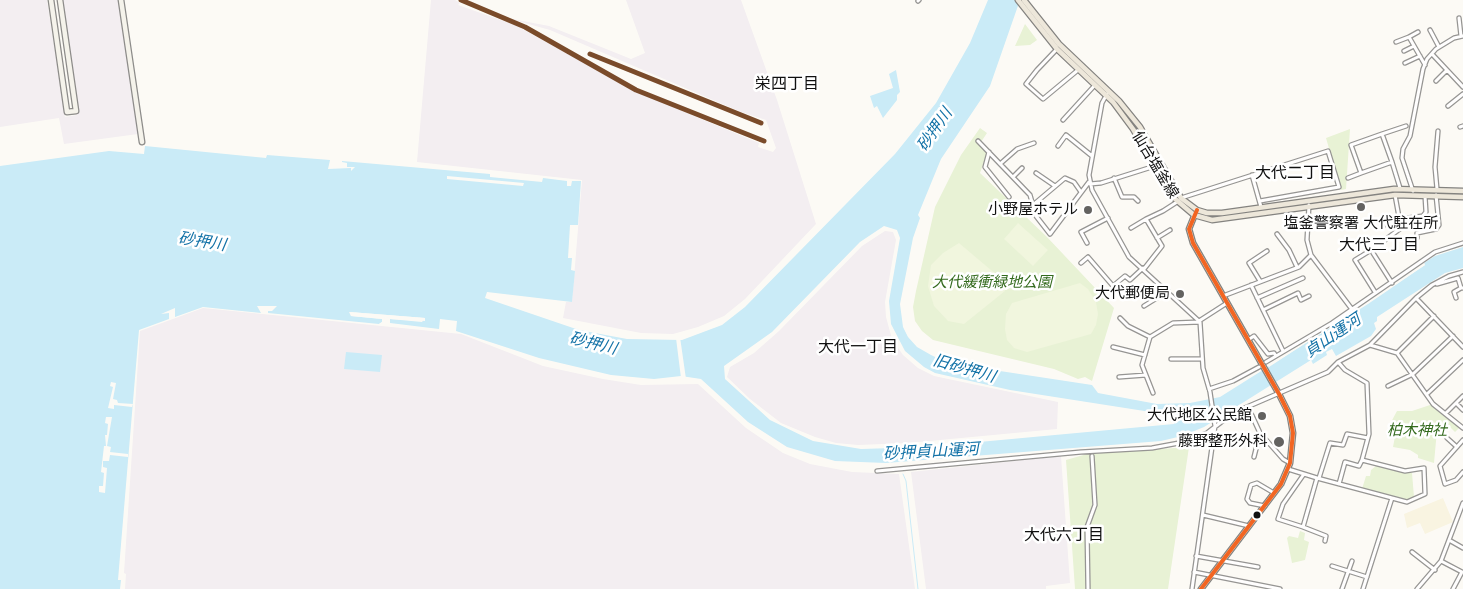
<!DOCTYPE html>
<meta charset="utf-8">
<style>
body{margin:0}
canvas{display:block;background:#fcfaf5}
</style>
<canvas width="1463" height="589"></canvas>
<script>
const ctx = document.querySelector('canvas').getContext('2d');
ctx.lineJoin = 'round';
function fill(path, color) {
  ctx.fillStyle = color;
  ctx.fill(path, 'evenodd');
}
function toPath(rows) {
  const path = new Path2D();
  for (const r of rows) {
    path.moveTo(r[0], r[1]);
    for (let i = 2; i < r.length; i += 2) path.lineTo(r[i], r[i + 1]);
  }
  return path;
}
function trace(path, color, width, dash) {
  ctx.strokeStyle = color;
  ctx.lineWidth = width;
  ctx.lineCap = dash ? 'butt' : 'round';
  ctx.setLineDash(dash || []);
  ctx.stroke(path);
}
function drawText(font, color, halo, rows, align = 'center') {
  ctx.font = font + ' "Libre Baskerville","Noto Sans JP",serif';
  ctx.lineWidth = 5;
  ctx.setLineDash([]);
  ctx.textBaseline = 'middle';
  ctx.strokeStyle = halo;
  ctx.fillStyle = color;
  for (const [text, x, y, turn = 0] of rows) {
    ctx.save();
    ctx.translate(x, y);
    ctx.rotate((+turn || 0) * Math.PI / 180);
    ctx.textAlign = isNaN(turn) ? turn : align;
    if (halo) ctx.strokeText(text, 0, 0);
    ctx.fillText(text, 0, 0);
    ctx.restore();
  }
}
fill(toPath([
 [0,0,47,0,65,117,77,115,61,0,118,0,138,134,64,144,59,118,0,127],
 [431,0,455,0,460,3,458,5,515,25,639,93,759,143,758,147,773,152,776,148,766,120,741,112,550,30,507,18,549,26,631,59,645,53,626,0,741,0,777,100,816,224,745,299,724,316,698,327,673,334,641,333,563,318,566,302,572,302,582,180,417,162],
 [885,231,893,232,896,240,885,302,886,317,892,339,903,355,918,368,934,376,1058,402,1057,429,908,443,858,445,836,443,815,437,781,423,750,399,727,377,730,367,754,353,779,331,862,246],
 [203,308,461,334,543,366,603,379,641,385,698,384,746,428,783,453,810,464,852,472,899,474,915,589,125,589,126,574,124,573,140,331],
 [1061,456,1070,583,1046,586,1046,589,926,589,911,472]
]), '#f3eef1');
fill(toPath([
 [1443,498,1453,522,1425,534,1420,523,1407,528,1404,514]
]), '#f9f4e1');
fill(toPath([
 [1025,24,1037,40,1030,45,1015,46],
 [980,128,987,133,979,145,987,153,980,173,1047,237,1114,308,1092,381,1085,377,1078,379,1054,369,933,340,922,331,915,321,913,307,916,291,935,207,961,155],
 [1350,129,1346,189,1341,190,1326,138],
 [1433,404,1461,426,1455,432,1451,428,1437,430,1434,463,1418,458,1418,455,1410,450,1393,447,1396,431,1391,428,1390,424,1397,411,1412,411],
 [1189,447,1168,589,1075,589,1066,460,1087,454],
 [1376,466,1412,473,1414,497,1406,501,1362,489,1366,476,1370,476,1371,470],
 [1300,531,1305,533,1304,540,1309,542,1305,560,1292,563,1287,538,1289,536,1298,538]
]), '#e8f2d5');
fill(toPath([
 [1018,223,1048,250,1033,266,1004,239],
 [959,243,1004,281,1005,291,964,324,948,321,934,306,928,286,931,265,943,253],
 [1080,283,1088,289,1096,302,1098,314,1096,325,1091,334,1027,352,1014,348,1007,340,1005,329,1006,314,1012,303]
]), '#f1f6de');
fill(toPath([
 [988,0,1020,0,990,86,941,159,918,215,920,218,913,238,900,304,903,327,908,337,917,347,931,355,946,362,967,366,1092,385,1098,393,1157,404,1190,403,1220,397,1368,304,1425,265,1424,263,1435,256,1463,247,1463,268,1445,273,1377,317,1377,321,1374,323,1376,329,1371,336,1336,356,1332,349,1326,352,1327,355,1313,364,1311,360,1204,427,1182,436,1161,441,886,463,835,461,787,447,748,422,701,379,681,376,654,379,611,375,539,358,456,331,457,321,440,319,439,329,390,323,390,319,422,322,425,318,350,312,351,316,383,319,382,322,379,324,268,313,268,311,272,311,277,306,257,306,261,313,203,307,175,317,175,308,161,314,169,313,169,319,139,330,118,580,121,580,120,589,0,589,0,166,109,151,144,154,145,146,266,158,267,155,330,160,328,169,351,168,351,171,355,167,347,167,347,163,342,162,342,161,490,174,490,177,542,182,543,178,567,181,567,186,571,186,572,181,581,181,578,225,570,225,568,258,572,258,571,270,575,271,572,302,487,292,485,298,579,330,627,339,682,340,722,325,745,307,895,154,936,103,970,43],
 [884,226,897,230,900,238,889,301,891,324,905,351,924,367,935,373,1010,390,1170,415,1174,418,1174,424,925,447,861,449,813,441,770,420,725,379,724,366,772,332,860,242],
 [896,70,900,92,897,95,897,100,883,118,877,106,874,108,870,96,893,88,889,74],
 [346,352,382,355,380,372,344,369]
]), '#caebf7');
fill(toPath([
 [447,176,524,183,523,186,447,179],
 [1424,263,1425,265,1269,367,1268,363,1342,318],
 [349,312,425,318,425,321,390,319,390,323,393,325,388,325,388,318,385,317,384,324,379,324,382,322,382,319,351,316],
 [680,337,686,379,681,378,676,338],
 [111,382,116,383,113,399,117,400,118,403,133,404,132,407,114,405,114,409,108,408,113,387,110,386],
 [106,417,112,417,107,446,111,447,110,452,128,454,128,457,110,455,109,461,103,461,103,467,107,468,105,493,99,492,99,486,103,486,104,473,101,472,104,446,106,446,105,435,107,435,108,424,105,423]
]), '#fcfaf5');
trace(toPath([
 [903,474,906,481,918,589]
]), '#caebf7', 1);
const street = toPath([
 [918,1,919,0],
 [1459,18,1461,36],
 [1430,30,1439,47],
 [1409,37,1418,32],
 [1396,42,1409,37,1425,65],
 [1057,49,1037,70,1026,84,1043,99,1078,70],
 [1404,51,1414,46],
 [1432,54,1463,87],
 [1405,63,1420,56],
 [1436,81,1447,70],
 [1107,94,1102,103,1089,175,1092,190,1129,257,1200,322,1203,368,1210,392,1215,426,1192,589],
 [1448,106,1463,94],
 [1063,120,1095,85],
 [1460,127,1463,126],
 [1382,134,1406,126],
 [978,141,1030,195,1036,216,1050,234,1089,182],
 [1058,146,1066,135,1092,156],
 [989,152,985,167,1009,197],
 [1392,162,1361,173,1351,145,1382,134,1392,162,1400,188],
 [1000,164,1017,149,1034,143],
 [1036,173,1055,186],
 [1252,175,1261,207],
 [1013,177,1022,168],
 [1114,178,1122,197,1134,197,1138,201],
 [1348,178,1361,173],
 [1090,184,1101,183,1155,166],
 [1437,189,1435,167,1438,131],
 [1413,191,1402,158,1403,149,1410,136,1423,69,1427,59,1436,49,1454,38,1463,36],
 [1181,198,1328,151,1339,187,1260,201],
 [1033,205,1065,178,1074,182,1081,192],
 [1309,205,1307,240,1311,255,1351,308],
 [1146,219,1163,211,1177,202],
 [1400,219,1423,216,1426,212,1425,196],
 [1387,225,1400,218],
 [1131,228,1146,219,1162,246,1144,269],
 [1277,234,1289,250,1297,267],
 [1157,238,1170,230],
 [1087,243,1081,232,1108,218],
 [1410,244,1417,238,1417,233,1436,229,1439,225,1436,195],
 [1368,252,1355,260,1375,292],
 [1081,263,1088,257,1113,286,1125,276,1130,280,1143,268],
 [1260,281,1249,263,1267,251],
 [1392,283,1373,253,1373,249,1401,228,1395,195],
 [1437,284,1458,278,1461,288,1463,288],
 [1251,285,1283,351],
 [1223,296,1299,267,1311,255],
 [1257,298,1303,278],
 [1416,298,1463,347],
 [1456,298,1454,292,1461,288],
 [1144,306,1168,291],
 [1263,310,1298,293,1301,300,1309,296],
 [1120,318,1128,326,1150,337],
 [1199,321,1227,303],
 [1248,340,1254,336,1268,354,1274,353,1276,356],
 [1370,345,1397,353,1433,404,1463,428],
 [1113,347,1145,355],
 [1397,353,1434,316],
 [1171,359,1202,359],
 [1266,362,1332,323,1435,252,1463,243],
 [1119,377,1146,375],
 [1388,386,1413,374,1453,336],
 [1209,389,1233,381,1259,367],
 [1153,393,1142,365,1150,337,1173,323,1200,322],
 [1427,394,1463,360],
 [1456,403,1463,410],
 [1248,407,1260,433,1283,459,1290,463],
 [1446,413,1463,396],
 [1447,438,1457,447],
 [1463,440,1440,466,1445,484,1456,480,1463,472],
 [1254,457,1260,433],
 [1288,469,1317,478,1303,527,1278,519,1283,504,1304,474],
 [877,471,1081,452,1152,448,1179,443,1207,433,1233,413,1328,372,1338,362,1370,345,1416,298,1432,285,1449,276,1463,272],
 [1317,478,1407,502,1425,494,1424,468,1405,471,1362,460,1369,434,1367,383,1345,370,1338,362],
 [1319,478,1330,443,1343,445,1347,434,1368,438],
 [1339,484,1345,462,1359,466,1362,460],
 [1265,506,1250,503,1247,499,1251,485,1257,483,1274,493],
 [1203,515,1249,526],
 [1303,527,1326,536,1325,541],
 [1449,540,1463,548],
 [1412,552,1435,570],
 [1196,556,1258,567],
 [1441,561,1462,572,1453,589],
 [1332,566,1367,577],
 [1194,572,1280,589],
 [1088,589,1087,527,1095,505,1092,456],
 [1342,589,1352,561],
 [1363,589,1392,498],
 [1417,589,1441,561,1463,503]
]);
const secondary = toPath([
 [51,0,67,112,76,111,60,0],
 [121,0,142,142]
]);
const primary = toPath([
 [1018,0,1057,49,1113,102,1133,129,1174,198,1194,215,1212,220,1395,195,1463,197],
 [1024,0,1059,44,1119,101,1140,127,1181,198,1197,210,1207,213,1222,213,1394,189,1463,191],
 [1195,214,1189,229,1193,243,1279,394,1290,416,1293,433,1290,463,1281,484,1201,589]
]);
trace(street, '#969593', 5.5);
trace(secondary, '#8d8c8a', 7);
trace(primary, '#848380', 7);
trace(street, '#fffefe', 3);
trace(secondary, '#f5f3eb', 4.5);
trace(primary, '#ede7da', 4.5);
trace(toPath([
 [1197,210,1189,229,1193,243,1279,394,1290,416,1293,433,1290,463,1281,484,1201,589]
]), '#f26522', 4);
trace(toPath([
 [461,0,525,27,636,90,764,141],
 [590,54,761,123]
]), '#7a4b2a', 5);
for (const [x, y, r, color] of [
 [1361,207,5,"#636260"],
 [1088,210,5,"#636260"],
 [1180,294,5,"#636260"],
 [1262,416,5,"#636260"],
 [1279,442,6,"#636260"],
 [1257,515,4.5,"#101010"]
]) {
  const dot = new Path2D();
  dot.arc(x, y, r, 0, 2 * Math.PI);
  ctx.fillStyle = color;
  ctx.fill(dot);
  trace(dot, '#fff', 2);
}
drawText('15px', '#101010', '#fff', [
 ["仙台塩釜線",1155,165,59]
]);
drawText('15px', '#101010', '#fff', [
 ["小野屋ホテル",1078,210],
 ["塩釜警察署 大代駐在所",1361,224,"center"],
 ["大代郵便局",1170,294],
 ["大代地区公民館",1252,416],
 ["藤野整形外科",1268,442]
], 'right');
drawText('italic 15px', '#336a1d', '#fff', [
 ["大代緩衝緑地公園",992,283],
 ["柏木神社",1417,431]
]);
drawText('16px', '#101010', '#fff', [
 ["栄四丁目",787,84],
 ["大代二丁目",1295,173],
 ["大代三丁目",1379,245],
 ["大代一丁目",858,347],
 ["大代六丁目",1064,535]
]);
drawText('italic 16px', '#1372a7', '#fff', [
 ["砂押川",935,130,-55],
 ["砂押川",202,242,9],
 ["貞山運河",1333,336,-34],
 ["砂押川",593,344,14],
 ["旧砂押川",964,369,16],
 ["砂押貞山運河",931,452,-3]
]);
</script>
